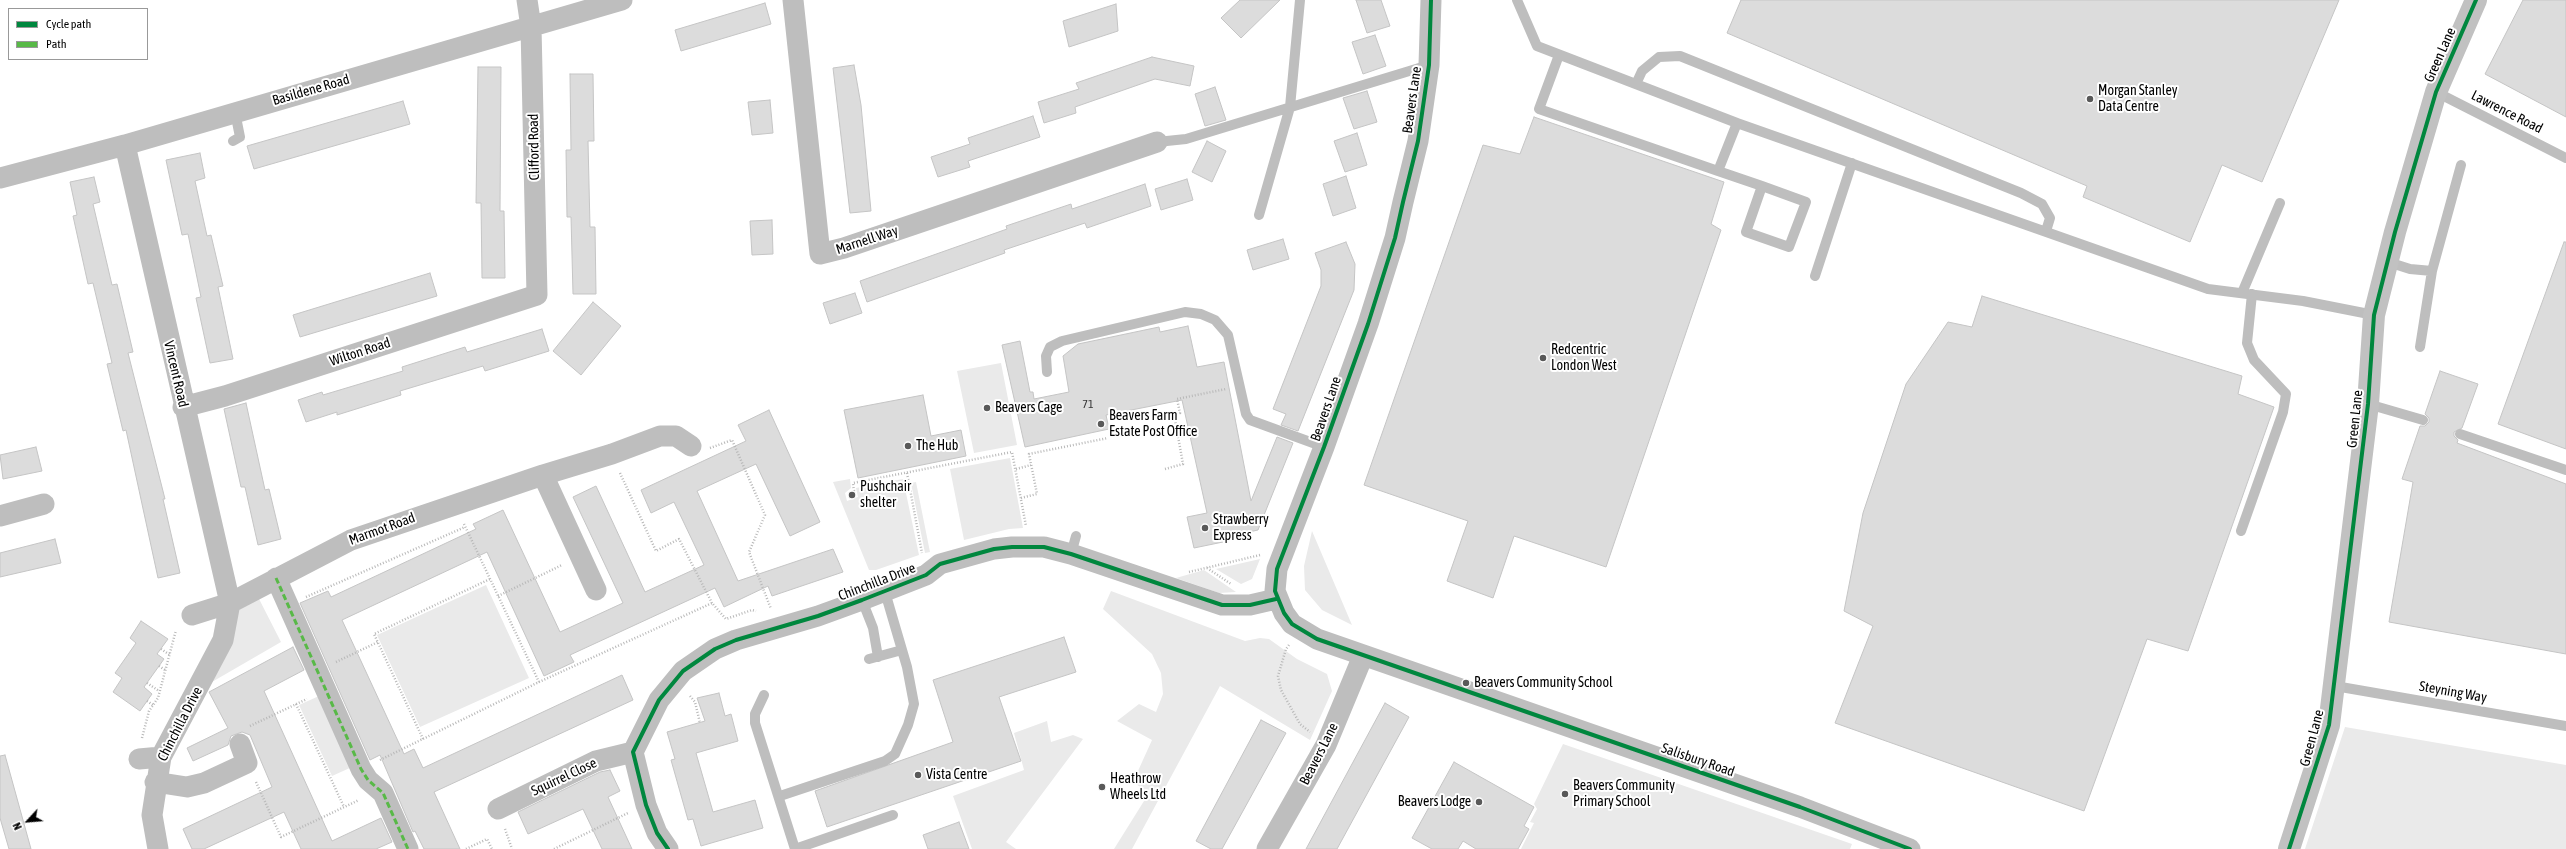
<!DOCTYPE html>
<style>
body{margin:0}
#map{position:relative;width:2566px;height:849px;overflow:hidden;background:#fff;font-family:"Asap Condensed",sans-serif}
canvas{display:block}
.legend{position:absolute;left:8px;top:8px;width:140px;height:52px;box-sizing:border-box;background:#fff;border:1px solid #999;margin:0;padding:5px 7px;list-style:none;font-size:12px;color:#000}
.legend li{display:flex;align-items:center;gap:8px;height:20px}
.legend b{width:20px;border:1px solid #999}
.north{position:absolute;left:8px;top:801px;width:40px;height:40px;-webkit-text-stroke:3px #fff;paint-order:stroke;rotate:244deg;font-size:11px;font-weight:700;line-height:16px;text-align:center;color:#000}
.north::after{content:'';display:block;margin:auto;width:14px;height:18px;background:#000;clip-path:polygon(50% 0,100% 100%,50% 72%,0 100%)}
</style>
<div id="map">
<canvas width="2566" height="849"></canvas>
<ul class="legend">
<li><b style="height:5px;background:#00873e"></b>Cycle path</li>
<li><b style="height:5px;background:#58b947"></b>Path</li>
</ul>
<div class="north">N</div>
</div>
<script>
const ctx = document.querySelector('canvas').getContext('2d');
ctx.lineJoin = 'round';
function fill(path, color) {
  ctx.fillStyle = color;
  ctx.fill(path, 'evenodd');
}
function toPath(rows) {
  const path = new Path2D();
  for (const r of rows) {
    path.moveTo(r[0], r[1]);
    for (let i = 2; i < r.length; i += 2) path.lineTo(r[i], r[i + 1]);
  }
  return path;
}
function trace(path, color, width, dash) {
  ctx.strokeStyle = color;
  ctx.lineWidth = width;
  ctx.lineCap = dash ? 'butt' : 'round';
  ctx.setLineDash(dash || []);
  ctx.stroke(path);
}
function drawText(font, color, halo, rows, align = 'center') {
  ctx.font = font + ' "Asap Condensed",sans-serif';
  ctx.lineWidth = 4;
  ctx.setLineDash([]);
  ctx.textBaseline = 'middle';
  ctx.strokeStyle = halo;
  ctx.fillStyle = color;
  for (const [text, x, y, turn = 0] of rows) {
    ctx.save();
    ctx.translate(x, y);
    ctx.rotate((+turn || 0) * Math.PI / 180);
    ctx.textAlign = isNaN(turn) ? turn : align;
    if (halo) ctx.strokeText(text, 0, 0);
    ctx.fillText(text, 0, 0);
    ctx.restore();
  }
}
fill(toPath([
 [1001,363,1017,445,974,453,957,371],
 [1010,458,1023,528,1009,529,964,540,950,469],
 [850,479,851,488,845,493,847,501,858,497,856,488,903,479,919,555,876,570,869,570,833,482],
 [916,482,930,552,925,553,911,483],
 [1312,531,1352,625,1322,610,1305,590,1304,566],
 [1260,559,1252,579,1241,584,1216,569],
 [1204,570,1236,592,1219,593,1176,578],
 [486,585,529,678,420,727,377,635],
 [1111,591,1245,641,1260,638,1269,639,1297,659,1327,674,1332,691,1310,740,1220,686,1132,849,1114,849,1149,793,1133,782,1152,740,1117,721,1139,704,1156,712,1163,694,1161,673,1152,654,1103,609],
 [257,595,281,642,205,686,238,608],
 [319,696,352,767,332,776,299,705],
 [1047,721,1051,742,1073,735,1083,739,1006,842,1016,849,972,849,953,796,1024,770,1014,733],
 [2345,727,2566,765,2566,849,2305,849],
 [1563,744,1852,844,1850,849,1521,849,1534,823,1530,822,1537,809,1534,804]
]), '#eaeaea');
const building = toPath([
 [1240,0,1280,0,1241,38,1221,18,1240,0],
 [1356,0,1381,0,1390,26,1367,33,1356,0],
 [1741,0,2339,0,2262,182,2222,165,2190,242,2083,197,2087,186,1727,33,1741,0],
 [2523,0,2566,0,2566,117,2485,74,2523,0],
 [765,3,771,24,681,51,675,30,765,3],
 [1116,4,1118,31,1069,47,1063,21,1116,4],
 [1375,35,1386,66,1363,74,1352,42,1375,35],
 [1152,57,1194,66,1190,86,1155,79,1075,107,1076,113,1044,123,1038,102,1079,89,1076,83,1152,57],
 [854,65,861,105,871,211,850,213,833,68,854,65],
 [478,67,501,67,500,211,504,211,505,278,482,278,481,203,476,203,478,67],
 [570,74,593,74,594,141,588,141,590,227,595,227,596,294,573,294,571,217,567,217,566,150,571,150,570,74],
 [1215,87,1226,120,1205,126,1195,94,1215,87],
 [1367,91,1377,122,1354,129,1343,98,1367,91],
 [770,100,773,133,752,135,748,102,770,100],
 [403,101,410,124,254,169,247,146,403,101],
 [1033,116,1040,137,968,161,970,167,938,177,931,157,970,144,968,138,1033,116],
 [1534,117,1724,182,1711,224,1721,230,1606,567,1514,536,1493,598,1447,581,1468,521,1364,485,1483,145,1520,154,1534,117],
 [1357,133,1367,165,1345,172,1334,141,1357,133],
 [1207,141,1226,151,1212,182,1192,172,1207,141],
 [200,153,205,178,195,181,207,236,211,235,223,286,218,287,233,359,210,363,196,298,201,297,188,234,182,235,166,160,200,153],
 [1346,176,1356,208,1333,216,1323,184,1346,176],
 [94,177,100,202,93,204,112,285,117,284,133,352,128,353,165,499,163,499,180,573,158,578,126,430,123,431,107,364,112,363,93,283,88,284,73,216,77,215,70,182,94,177],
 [1187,179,1193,200,1161,210,1155,189,1187,179],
 [1145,184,1151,206,1087,228,1085,223,1004,250,1005,253,867,302,860,281,1007,229,1006,226,1071,204,1072,209,1145,184],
 [772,220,773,254,752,255,750,221,772,220],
 [1283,239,1289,259,1253,270,1247,250,1283,239],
 [1346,242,1355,264,1354,290,1298,431,1281,425,1286,414,1273,409,1321,286,1321,270,1315,253,1346,242],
 [2564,242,2566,242,2566,449,2498,424,2564,242],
 [430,273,437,296,300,337,293,315,430,273],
 [855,293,862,313,830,324,823,303,855,293],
 [1982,296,2242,376,2238,394,2274,407,2188,651,2147,639,2084,811,1835,723,1873,626,1844,611,1863,513,1906,384,1948,322,1972,327,1982,296],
 [593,302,621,326,581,375,553,351,593,302],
 [1188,326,1197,367,1224,362,1251,501,1277,437,1293,443,1258,530,1222,538,1223,542,1194,548,1187,517,1207,513,1182,400,1106,415,1109,429,1025,447,1002,345,1020,341,1030,392,1033,392,1034,399,1069,392,1063,356,1078,344,1159,327,1160,332,1188,326],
 [542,329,549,351,485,371,483,366,400,391,401,395,337,415,337,412,306,422,298,400,322,392,323,395,403,371,402,367,465,347,467,352,542,329],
 [2440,371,2478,384,2462,428,2454,432,2454,436,2458,440,2457,443,2566,484,2566,654,2389,622,2413,482,2402,479,2420,426,2425,426,2429,422,2429,418,2425,414,2440,371],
 [923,395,931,436,961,430,966,456,858,478,844,410,923,395],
 [246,403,265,490,269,489,281,539,258,545,245,487,241,487,224,409,246,403],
 [769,410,820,522,790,536,756,464,697,491,738,581,833,549,843,572,772,596,768,586,724,607,715,588,570,655,574,662,544,676,487,552,342,620,404,754,414,749,423,768,622,675,633,700,434,792,460,849,424,849,415,831,413,832,380,755,370,760,300,603,328,591,331,597,476,529,473,524,503,510,560,632,623,603,573,497,596,486,645,592,704,565,674,502,651,513,641,490,746,441,738,425,769,410],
 [36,447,42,471,3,479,0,455,36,447],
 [55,539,61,563,0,577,0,553,55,539],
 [141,621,168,639,157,654,164,659,144,687,152,694,140,711,113,692,122,678,115,673,136,643,130,638,141,621],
 [1064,637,1076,672,999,697,1021,761,827,827,815,791,953,742,933,680,1064,637],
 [293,647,304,670,264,691,332,841,381,818,392,842,376,849,301,849,284,812,204,849,192,849,183,829,272,787,250,735,242,732,231,736,228,745,193,761,187,748,228,728,209,692,293,647],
 [719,693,725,716,731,714,738,741,696,753,713,812,755,800,763,828,701,846,693,819,688,820,671,760,675,759,667,732,705,721,697,698,719,693],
 [1385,703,1409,717,1337,849,1306,849,1385,703],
 [1261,720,1286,733,1222,849,1211,849,1196,841,1261,720],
 [5,755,31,849,9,849,0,818,0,756,5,755],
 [1454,762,1534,807,1524,826,1529,829,1518,849,1476,849,1463,841,1458,849,1432,849,1412,838,1454,762],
 [610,770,620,791,608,797,632,849,602,849,583,809,528,834,518,812,600,772,610,770],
 [959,822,969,849,928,849,923,835,959,822]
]);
fill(building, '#dcdcdc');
trace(building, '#c5c5c5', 1);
trace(toPath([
 [710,448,732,440,765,515,749,552,771,609],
 [1016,469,1031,465],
 [1165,469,1183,464,1174,414,1180,413,1177,399,1226,389],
 [620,473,656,551,679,539,712,603],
 [907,473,922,553],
 [854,491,853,483,1012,452,1026,526],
 [1021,498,1037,494,1029,454,1108,438],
 [464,524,539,682],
 [1207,568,1231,584],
 [1189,572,1260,555],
 [498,596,562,565],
 [306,597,465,527],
 [1289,645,1286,649,1278,676,1281,690,1300,724,1310,732],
 [161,649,170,655],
 [336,662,378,642],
 [159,666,165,670],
 [147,683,159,691],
 [690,696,695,702,700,723],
 [147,701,153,705],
 [296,704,344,807],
 [250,726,307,699],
 [142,738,149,711,158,698,176,630],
 [423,739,374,634,490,579],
 [380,760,539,682,712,603,726,619,752,610,756,611],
 [256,782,281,837,359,800],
 [505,829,512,849],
 [466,849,487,839,492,849],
 [554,849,628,813]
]), '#b8b8b8', 2.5, [1, 2]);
trace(toPath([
 [1517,0,1537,46,1737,123,2208,289,2303,301,2374,315],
 [1559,55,1539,109,1718,171],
 [1636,84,1642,71,1659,57,1680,56,2021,193,2042,204,2050,218,2046,231],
 [2436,92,2566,158],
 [1737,123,1718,171,1762,186,1806,202,1789,247,1746,232,1762,186],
 [233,141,240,137,235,112],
 [1157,142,1186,139,1429,65],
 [1259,215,1290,107,1300,0],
 [2388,262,2410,269,2432,271,2461,165],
 [1815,276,1852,163],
 [2242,293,2280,203],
 [2420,347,2432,271],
 [1047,372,1046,356,1050,347,1062,341,1185,312,1201,314,1215,320,1228,335,1246,414,1250,420,1324,447],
 [2368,404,2423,420],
 [2460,434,2566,470],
 [2241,531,2283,412,2286,394,2254,360,2247,343,2252,294],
 [1071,554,1076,536],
 [862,600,873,628,878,657],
 [869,659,902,650],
 [2335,686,2566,726],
 [764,695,755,714,755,723,795,849],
 [780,796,885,761,895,754,908,725,914,704,907,667,885,592],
 [795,849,893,815]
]), '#bebebe', 10);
trace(toPath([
 [793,0,820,254,844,248,1157,142],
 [1431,0,1429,65,1418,141,1403,202,1395,238,1368,324,1324,447,1277,569,1275,591,1284,613,1292,624,1317,639,1800,807,1910,849],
 [125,145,230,603,223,640,161,757,152,815,158,849],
 [0,178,125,145,622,0],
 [183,407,225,396,537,295,531,27,527,0],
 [543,475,612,454,660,436,676,436,691,446],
 [0,516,44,504],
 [276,578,361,769,368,780,383,793,408,849],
 [192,615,230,603,351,540,543,475,596,590],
 [139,759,161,757],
 [155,782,187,787,204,783,247,763,240,744],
 [498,809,596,761,633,752],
 [668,849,657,833,646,805,633,752,659,700,683,671,715,649,736,640,818,616,862,600,926,575,940,564,994,549,1012,547,1044,547,1071,554,1222,605,1250,605,1276,599],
 [1267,849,1326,745,1363,656]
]), '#bebebe', 21);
trace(toPath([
 [2289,849,2329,725,2368,404,2374,315,2395,232,2436,92,2476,0]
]), '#c1c1c1', 22);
trace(toPath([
 [276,578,361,769,368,780,383,793,408,849]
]), '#58b947', 3, [6, 3]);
trace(toPath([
 [1431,0,1429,65,1418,141,1403,202,1395,238,1368,324,1324,447,1277,569,1275,591,1284,613,1292,624,1317,639,1800,807,1910,849],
 [668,849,657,833,646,805,633,752,659,700,683,671,715,649,736,640,818,616,862,600,926,575,940,564,994,549,1012,547,1044,547,1071,554,1222,605,1250,605,1276,599],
 [2289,849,2329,725,2368,404,2374,315,2395,232,2436,92,2476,0]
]), '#00873e', 4);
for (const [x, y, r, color] of [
 [2090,99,4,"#595959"],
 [1543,358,4,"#595959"],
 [987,408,4,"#595959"],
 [1101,424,4,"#595959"],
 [908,446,4,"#595959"],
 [852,495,4,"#595959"],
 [1205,528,4,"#595959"],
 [1466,683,4,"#595959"],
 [918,775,4,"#595959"],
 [1102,787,4,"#595959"],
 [1565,794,4,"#595959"],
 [1479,802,4,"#595959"]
]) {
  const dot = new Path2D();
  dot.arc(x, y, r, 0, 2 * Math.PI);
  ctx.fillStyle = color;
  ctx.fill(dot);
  trace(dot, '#fff', 1.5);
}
drawText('12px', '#373737', null, [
 ["71",1088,404]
]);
drawText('14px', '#000', '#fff', [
 ["Green Lane",2440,55,-66],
 ["Basildene Road",311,90,-16],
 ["Beavers Lane",1412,100,-82],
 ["Lawrence Road",2507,112,27],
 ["Clifford Road",534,147,-91],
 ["Marnell Way",867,240,-18],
 ["Wilton Road",360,352,-18],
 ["Vincent Road",176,374,77],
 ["Beavers Lane",1326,409,-71],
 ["Green Lane",2355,419,-84],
 ["Marmot Road",382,529,-20],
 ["Chinchilla Drive",877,582,-21],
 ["Steyning Way",2453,692,10],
 ["Chinchilla Drive",180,724,-63],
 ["Green Lane",2312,738,-75],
 ["Beavers Lane",1319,754,-63],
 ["Salisbury Road",1698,760,19],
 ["Squirrel Close",564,777,-25]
]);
drawText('14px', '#000', '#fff', [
 ["Morgan Stanley",2098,91],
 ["Data Centre",2098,107],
 ["Redcentric",1551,350],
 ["London West",1551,366],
 ["Beavers Cage",995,408],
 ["Beavers Farm",1109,416],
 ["Estate Post Office",1109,432],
 ["The Hub",916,446],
 ["Pushchair",860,487],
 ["shelter",860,503],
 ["Strawberry",1213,520],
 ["Express",1213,536],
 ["Beavers Community School",1474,683],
 ["Vista Centre",926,775],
 ["Heathrow",1110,779],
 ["Wheels Ltd",1110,795],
 ["Beavers Community",1573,786],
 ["Primary School",1573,802],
 ["Beavers Lodge",1471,802,"right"]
], 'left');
</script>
